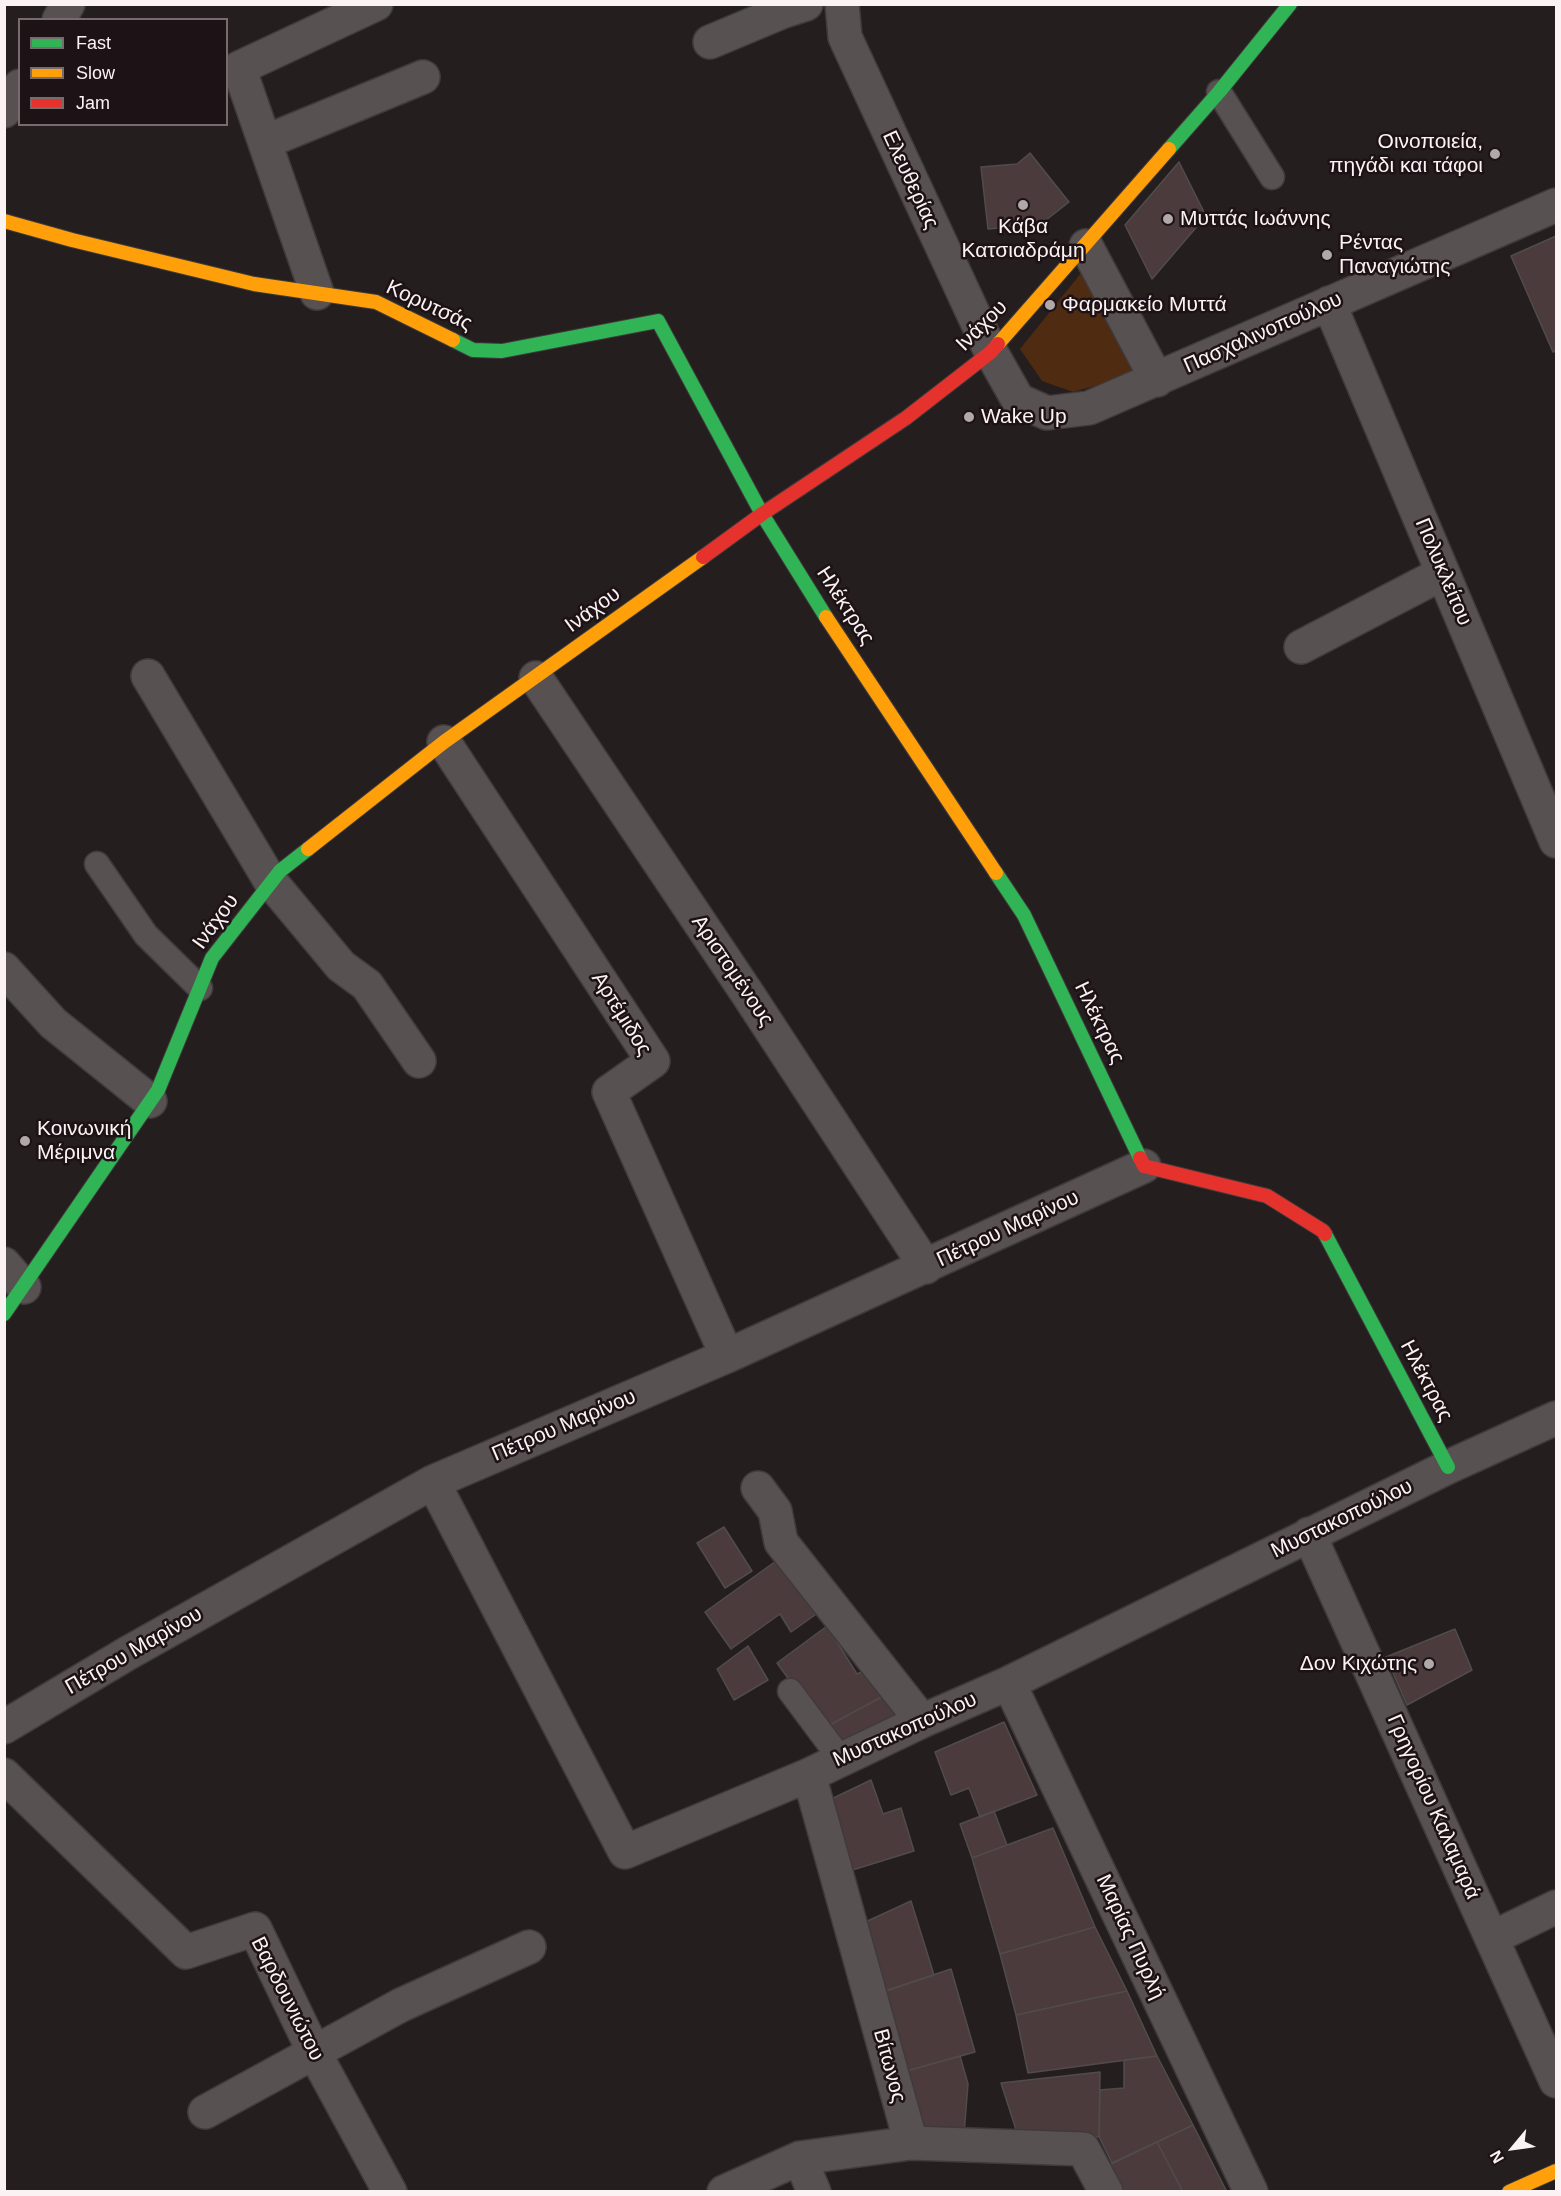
<!DOCTYPE html>
<meta charset="utf-8">
<style>
body{margin:0}
#map{position:relative;width:1561px;height:2196px;overflow:hidden;background:#241e1f;font-family:Helvetica,sans-serif}
canvas{display:block}
.frame{position:absolute;inset:0;border:6px solid #fbf2f4;pointer-events:none}
.legend{position:absolute;left:18px;top:18px;width:210px;height:108px;box-sizing:border-box;background:#1d1215;border:2px solid #766c6e;margin:0;padding:8px 10px;list-style:none;font-size:18px;color:#fbf2f4}
.legend li{display:flex;align-items:center;gap:12px;height:30px}
.legend b{width:30px;border:2px solid #766c6e}
.north{position:absolute;left:1483px;top:2118px;width:60px;height:60px;-webkit-text-stroke:4px #1d1215;paint-order:stroke;rotate:241deg;font-size:16px;font-weight:700;line-height:24px;text-align:center;color:#fbf2f4}
.north::after{content:'';display:block;margin:auto;width:21px;height:27px;background:#fbf2f4;clip-path:polygon(50% 0,100% 100%,50% 72%,0 100%)}
</style>
<div id="map">
<canvas width="1561" height="2196"></canvas>
<div class="frame"></div>
<ul class="legend">
<li><b style="height:8px;background:#30b455"></b>Fast</li>
<li><b style="height:8px;background:#ff9f0a"></b>Slow</li>
<li><b style="height:8px;background:#e5322d"></b>Jam</li>
</ul>
<div class="north">N</div>
</div>
<script>
const ctx = document.querySelector('canvas').getContext('2d');
ctx.lineJoin = 'round';
function fill(path, color) {
  ctx.fillStyle = color;
  ctx.fill(path, 'evenodd');
}
function toPath(rows) {
  const path = new Path2D();
  for (const r of rows) {
    path.moveTo(r[0], r[1]);
    for (let i = 2; i < r.length; i += 2) path.lineTo(r[i], r[i + 1]);
  }
  return path;
}
function trace(path, color, width, dash) {
  ctx.strokeStyle = color;
  ctx.lineWidth = width;
  ctx.lineCap = dash ? 'butt' : 'round';
  ctx.setLineDash(dash || []);
  ctx.stroke(path);
}
function drawText(font, color, halo, rows, align = 'center') {
  ctx.font = font + ' Helvetica,sans-serif';
  ctx.lineWidth = 5;
  ctx.setLineDash([]);
  ctx.textBaseline = 'middle';
  ctx.strokeStyle = halo;
  ctx.fillStyle = color;
  for (const [text, x, y, turn = 0] of rows) {
    ctx.save();
    ctx.translate(x, y);
    ctx.rotate((+turn || 0) * Math.PI / 180);
    ctx.textAlign = isNaN(turn) ? turn : align;
    if (halo) ctx.strokeText(text, 0, 0);
    ctx.fillText(text, 0, 0);
    ctx.restore();
  }
}
fill(toPath([
 [1089,263,1145,372,1073,392,1042,381,1020,349]
]), '#4e2b11');
const building = toPath([
 [1030,153,1069,202,1041,224,988,229,981,167,1017,164,1030,153],
 [1179,162,1206,216,1152,279,1125,225,1179,162],
 [1556,236,1556,351,1553,352,1511,256,1556,236],
 [724,1527,752,1571,725,1588,697,1543,724,1527],
 [783,1556,822,1610,791,1632,780,1614,731,1649,705,1612,783,1556],
 [827,1626,857,1674,865,1670,891,1692,824,1728,777,1663,827,1626],
 [1455,1629,1472,1670,1407,1705,1386,1657,1455,1629],
 [748,1646,768,1680,734,1700,717,1669,748,1646],
 [891,1692,912,1719,842,1752,824,1728,891,1692],
 [1004,1722,1037,1795,980,1817,969,1788,951,1795,935,1752,1004,1722],
 [871,1780,883,1814,901,1808,914,1851,846,1872,825,1802,871,1780],
 [994,1811,1007,1845,972,1858,960,1824,994,1811],
 [1053,1828,1095,1927,1000,1954,972,1858,1053,1828],
 [911,1901,934,1975,880,1993,861,1924,911,1901],
 [1095,1927,1127,1991,1016,2015,1000,1954,1095,1927],
 [951,1969,975,2052,903,2072,882,1992,951,1969],
 [1127,1991,1157,2056,1028,2073,1016,2015,1127,1991],
 [960,2056,968,2084,964,2134,918,2131,903,2072,960,2056],
 [1157,2056,1193,2125,1112,2163,1099,2137,1100,2090,1124,2088,1124,2060,1157,2056],
 [1100,2072,1099,2137,1018,2136,1001,2083,1100,2072],
 [1193,2125,1227,2192,1183,2192,1157,2142,1193,2125],
 [1157,2142,1183,2192,1120,2192,1107,2166,1157,2142]
]);
fill(building, '#4b3b3c');
trace(building, '#514c4c', 1.5);
const lane = toPath([
 [1219,92,1272,177],
 [97,864,146,935,200,988],
 [790,1691,840,1758]
]);
const street = toPath([
 [842,4,845,37,991,352,1018,400,1047,413,1089,408,1556,205],
 [59,20,68,4],
 [710,42,784,11,806,4],
 [4,111,20,86],
 [265,142,423,77],
 [1086,246,1157,380],
 [317,293,239,68,376,4],
 [1329,303,1556,841],
 [1301,647,1443,573],
 [148,676,271,882,341,966,367,985,419,1061],
 [536,678,749,996,926,1267],
 [444,742,653,1061,609,1092,727,1356],
 [4,969,53,1023,150,1101],
 [4,1264,24,1287],
 [433,1482,625,1852,809,1775,922,1721,1009,1683,1448,1467,1556,1418],
 [758,1488,775,1511,781,1542,922,1721],
 [1309,1534,1556,2081],
 [1009,1683,1251,2192],
 [4,1727,128,1653,433,1482,727,1356,1144,1166],
 [4,1775,186,1952,255,1929,314,2052,390,2192],
 [809,1775,911,2143],
 [1492,1938,1556,1907],
 [205,2112,401,2005,529,1947],
 [800,2158,814,2192],
 [724,2192,800,2158,911,2143,1083,2149,1106,2192]
]);
const fast = toPath([
 [1169,149,1219,92,1290,4],
 [453,340,473,350,502,351,658,321,762,514,826,617],
 [996,873,1024,915,1140,1158],
 [1325,1234,1448,1467],
 [4,1314,158,1090,212,958,280,871,308,849]
]);
const slow = toPath([
 [4,221,72,240,254,284,376,302,453,340],
 [998,344,1169,149],
 [826,617,996,873],
 [308,849,444,742,703,557],
 [1509,2192,1556,2171]
]);
const jam = toPath([
 [703,557,762,514,906,418,991,352,998,344],
 [1140,1158,1144,1166,1267,1196,1323,1231,1325,1234]
]);
trace(lane, '#403a3c', 27);
trace(street, '#403a3c', 36);
trace(fast, '#403a3c', 16);
trace(slow, '#403a3c', 16);
trace(jam, '#403a3c', 16);
trace(lane, '#575152', 24);
trace(street, '#575152', 33);
trace(fast, '#30b455', 14);
trace(slow, '#ff9f0a', 14);
trace(jam, '#e5322d', 14);
for (const [x, y, r, color] of [
 [1495,154,6,"#b0a8a9"],
 [1023,205,6,"#b0a8a9"],
 [1168,219,6,"#b0a8a9"],
 [1327,255,6,"#b0a8a9"],
 [1050,305,6,"#b0a8a9"],
 [969,417,6,"#b0a8a9"],
 [25,1141,6,"#b0a8a9"],
 [1429,1664,6,"#b0a8a9"]
]) {
  const dot = new Path2D();
  dot.arc(x, y, r, 0, 2 * Math.PI);
  ctx.fillStyle = color;
  ctx.fill(dot);
  trace(dot, '#1d1215', 2);
}
drawText('21px', '#fbf2f4', '#1d1215', [
 ["Οινοποιεία,",1483,142,"right"],
 ["πηγάδι και τάφοι",1483,166,"right"],
 ["Μυττάς Ιωάννης",1180,219],
 ["Κάβα",1023,227,"center"],
 ["Κατσιαδράμη",1023,251,"center"],
 ["Ρέντας",1339,243],
 ["Παναγιώτης",1339,267],
 ["Φαρμακείο Μυττά",1062,305],
 ["Wake Up",981,417],
 ["Κοινωνική",37,1129],
 ["Μέριμνα",37,1153],
 ["Δον Κιχώτης",1417,1664,"right"]
], 'left');
drawText('21px', '#fbf2f4', '#1d1215', [
 ["Ελευθερίας",910,180,65],
 ["Κορυτσάς",429,306,25],
 ["Ινάχου",982,326,-45],
 ["Πασχαλινοπούλου",1263,333,-24],
 ["Πολυκλείτου",1443,572,67],
 ["Ηλέκτρας",845,606,57],
 ["Ινάχου",593,610,-36],
 ["Ινάχου",216,922,-54],
 ["Αριστομένους",732,971,56],
 ["Αρτέμιδος",621,1014,58],
 ["Ηλέκτρας",1099,1023,64],
 ["Πέτρου Μαρίνου",1008,1229,-25],
 ["Ηλέκτρας",1426,1381,62],
 ["Πέτρου Μαρίνου",564,1426,-23],
 ["Μυστακοπούλου",1342,1519,-26],
 ["Πέτρου Μαρίνου",134,1651,-30],
 ["Μυστακοπούλου",905,1730,-24],
 ["Γρηγορίου Καλαμαρά",1433,1807,66],
 ["Μαρίας Πυρλή",1130,1937,65],
 ["Βαρδουνιώτου",287,1999,63],
 ["Βίτωνος",889,2066,75]
]);
</script>
